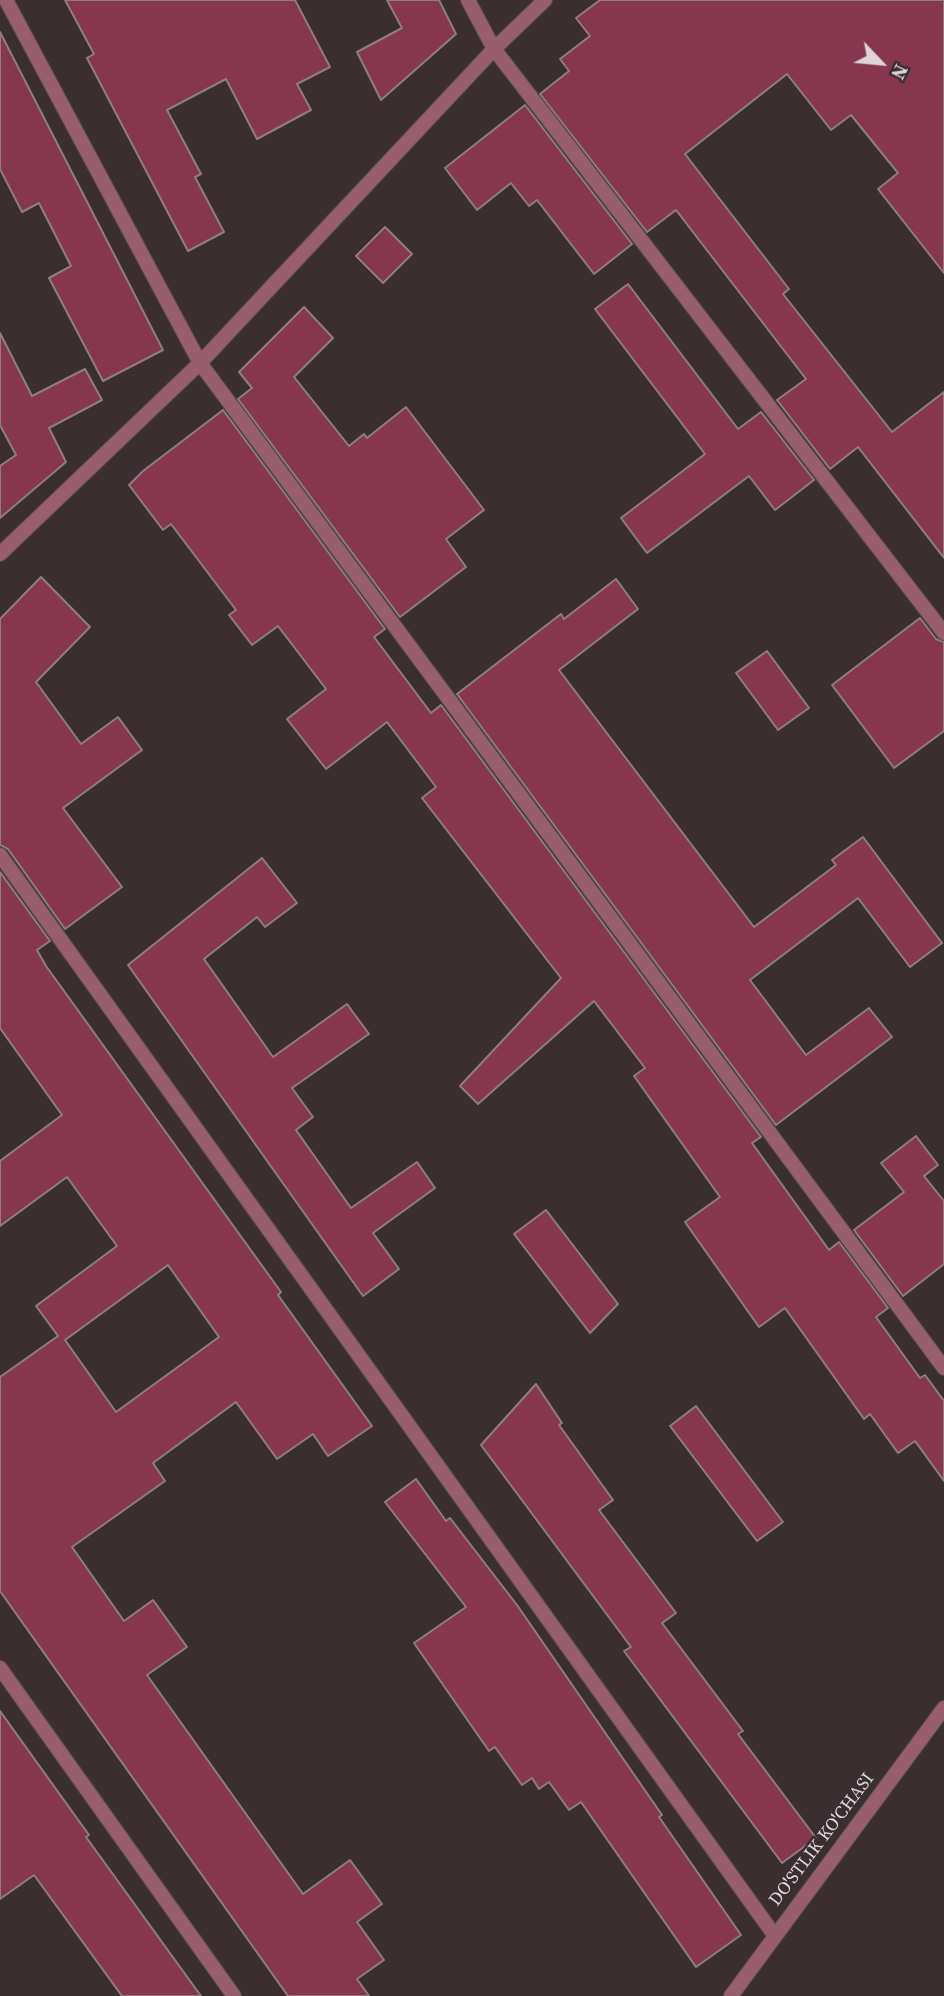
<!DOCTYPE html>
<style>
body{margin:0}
#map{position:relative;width:944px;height:1996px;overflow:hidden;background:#3a2e31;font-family:"Source Serif 4",serif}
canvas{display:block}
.north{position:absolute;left:846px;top:28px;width:70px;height:70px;-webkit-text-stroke:5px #3a2e31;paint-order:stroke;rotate:116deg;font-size:19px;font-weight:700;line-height:28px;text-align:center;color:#ddd5d7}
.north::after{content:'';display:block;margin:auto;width:24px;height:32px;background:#ddd5d7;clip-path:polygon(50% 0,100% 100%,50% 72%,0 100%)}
</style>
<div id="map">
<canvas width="944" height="1996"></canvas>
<div class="north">N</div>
</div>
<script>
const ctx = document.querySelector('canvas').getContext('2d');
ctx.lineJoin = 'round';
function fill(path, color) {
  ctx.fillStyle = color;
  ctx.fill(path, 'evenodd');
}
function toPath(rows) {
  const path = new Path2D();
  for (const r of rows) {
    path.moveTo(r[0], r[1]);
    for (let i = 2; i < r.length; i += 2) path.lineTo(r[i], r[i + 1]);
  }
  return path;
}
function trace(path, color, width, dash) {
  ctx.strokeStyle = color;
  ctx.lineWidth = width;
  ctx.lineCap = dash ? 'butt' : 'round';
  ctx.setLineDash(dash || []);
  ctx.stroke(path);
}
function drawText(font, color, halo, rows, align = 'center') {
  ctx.font = font + ' "Source Serif 4",serif';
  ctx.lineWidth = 5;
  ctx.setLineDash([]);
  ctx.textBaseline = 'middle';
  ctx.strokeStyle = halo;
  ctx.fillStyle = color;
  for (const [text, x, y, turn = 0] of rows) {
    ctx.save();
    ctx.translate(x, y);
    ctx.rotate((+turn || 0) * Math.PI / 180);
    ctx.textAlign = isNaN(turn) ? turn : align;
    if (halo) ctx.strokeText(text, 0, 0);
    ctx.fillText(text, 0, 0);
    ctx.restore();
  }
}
const building = toPath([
 [65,0,295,0,330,67,297,84,311,110,257,139,226,79,167,110,201,174,195,177,224,232,188,251,87,58,94,54,65,0],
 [387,0,439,0,456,34,381,100,357,52,402,28,387,0],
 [600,0,944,0,944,273,878,189,898,173,851,115,831,130,787,74,685,154,789,289,783,294,892,432,944,392,944,558,858,447,830,469,777,400,806,379,676,210,647,232,540,94,569,71,560,59,590,36,576,18,600,0],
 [0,32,163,350,103,381,49,278,71,266,39,203,22,212,0,169,0,32],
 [525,105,632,244,594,274,537,200,529,206,511,183,477,210,445,168,525,105],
 [385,227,412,254,383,283,356,256,385,227],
 [628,284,738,429,761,412,814,480,775,510,749,476,647,553,621,518,705,454,595,309,628,284],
 [304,307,333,338,294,377,349,446,364,434,367,438,406,407,484,510,446,539,466,567,400,617,238,399,252,388,239,372,304,307],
 [0,333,32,396,85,369,102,400,49,428,66,462,0,518,0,466,16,455,0,425,0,333],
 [223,410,385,629,374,637,431,713,441,705,761,1137,752,1143,829,1250,839,1242,888,1308,876,1317,920,1378,925,1375,944,1401,944,1481,915,1441,898,1453,870,1414,864,1419,785,1308,759,1327,685,1222,720,1197,634,1076,645,1068,594,1001,478,1104,460,1086,561,978,422,798,436,787,387,722,326,769,287,719,326,689,278,626,252,645,229,615,236,610,171,524,163,530,129,485,143,471,223,410],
 [41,577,90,627,36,682,81,744,118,717,142,750,63,808,122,887,65,929,8,849,0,845,0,619,41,577],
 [616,579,638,609,559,670,754,927,836,865,832,860,863,837,942,943,910,967,858,898,750,980,806,1055,869,1008,892,1037,776,1125,457,694,561,614,564,619,616,579],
 [920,618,936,639,944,642,944,731,894,768,832,685,920,618],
 [767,651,809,708,778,730,736,673,767,651],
 [262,858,297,903,265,927,257,917,204,959,273,1057,347,1004,369,1034,292,1088,313,1117,296,1130,351,1208,417,1162,435,1188,373,1233,399,1269,363,1296,128,965,262,858],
 [0,872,50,941,37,950,46,966,281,1292,278,1295,372,1426,328,1456,313,1434,277,1459,236,1402,153,1463,165,1481,72,1547,124,1621,153,1600,187,1647,147,1675,303,1894,350,1860,382,1904,357,1922,384,1960,357,1979,369,1996,288,1996,0,1591,0,1377,58,1336,36,1306,117,1246,67,1177,0,1226,0,1161,62,1115,0,1028,0,872],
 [168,1265,219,1337,116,1412,65,1340,168,1265],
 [916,1136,938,1165,924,1176,944,1201,944,1264,903,1296,854,1230,904,1192,881,1163,916,1136],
 [546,1210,618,1304,590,1333,514,1234,546,1210],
 [536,1384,562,1423,559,1425,613,1500,599,1510,676,1613,662,1623,743,1731,738,1734,816,1838,782,1863,624,1651,631,1647,481,1445,536,1384],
 [696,1406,783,1522,757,1541,670,1426,696,1406],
 [416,1479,446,1521,450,1518,517,1605,662,1815,659,1817,741,1935,696,1967,581,1802,569,1810,549,1782,539,1789,532,1778,522,1785,495,1747,489,1751,414,1643,466,1607,385,1502,416,1479],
 [0,1711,89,1835,86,1837,201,1996,122,1996,34,1875,0,1899,0,1711]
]);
fill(building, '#86364f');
trace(building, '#8c7e81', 2);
const minor = toPath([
 [6,0,200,363,944,1368],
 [468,0,494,49,944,633],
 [0,554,200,363,494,49,545,0],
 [0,855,775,1936],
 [0,1668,234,1996]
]);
const tertiary = toPath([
 [731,1996,944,1708]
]);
trace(minor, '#574c4f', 16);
trace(tertiary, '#574c4f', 16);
trace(minor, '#985e6d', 14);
trace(tertiary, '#985e6d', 14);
drawText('18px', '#ddd5d7', '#3a2e31', [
 ["DO'STLIK KO'CHASI",822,1840,-53]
]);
</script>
